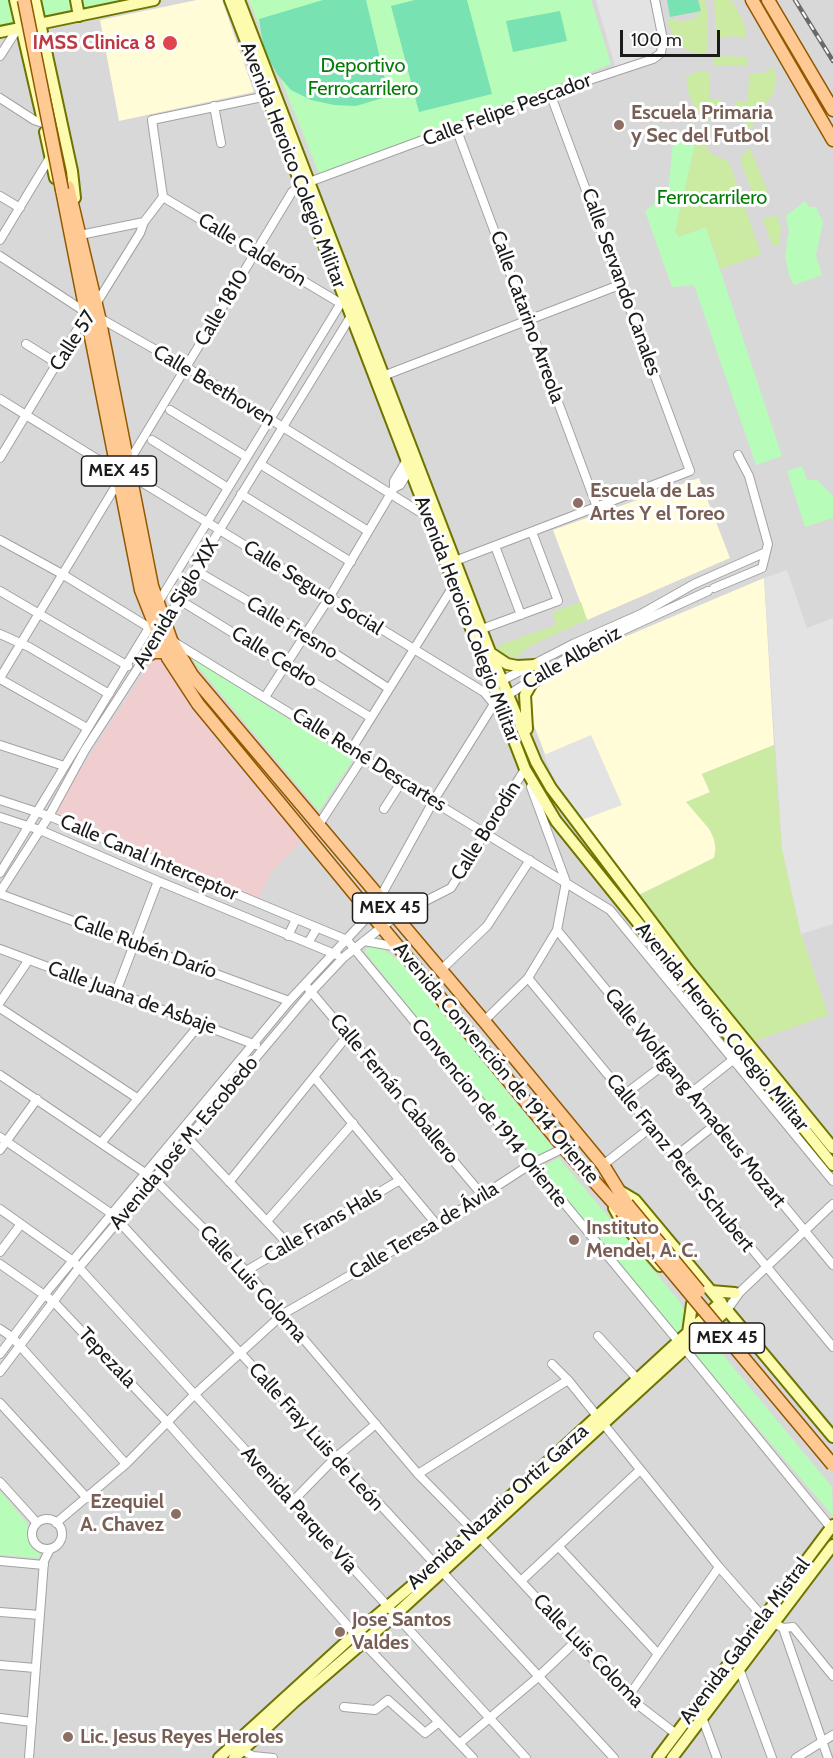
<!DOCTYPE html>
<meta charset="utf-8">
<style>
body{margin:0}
#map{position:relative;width:833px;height:1758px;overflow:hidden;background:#ede8df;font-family:Cabin,sans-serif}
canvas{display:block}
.scale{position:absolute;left:620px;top:30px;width:100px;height:27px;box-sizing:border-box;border:3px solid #1b1b1b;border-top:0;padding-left:8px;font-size:18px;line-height:21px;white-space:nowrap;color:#1b1b1b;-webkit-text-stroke:4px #fff;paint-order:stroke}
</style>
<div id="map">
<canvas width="833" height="1758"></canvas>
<div class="scale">100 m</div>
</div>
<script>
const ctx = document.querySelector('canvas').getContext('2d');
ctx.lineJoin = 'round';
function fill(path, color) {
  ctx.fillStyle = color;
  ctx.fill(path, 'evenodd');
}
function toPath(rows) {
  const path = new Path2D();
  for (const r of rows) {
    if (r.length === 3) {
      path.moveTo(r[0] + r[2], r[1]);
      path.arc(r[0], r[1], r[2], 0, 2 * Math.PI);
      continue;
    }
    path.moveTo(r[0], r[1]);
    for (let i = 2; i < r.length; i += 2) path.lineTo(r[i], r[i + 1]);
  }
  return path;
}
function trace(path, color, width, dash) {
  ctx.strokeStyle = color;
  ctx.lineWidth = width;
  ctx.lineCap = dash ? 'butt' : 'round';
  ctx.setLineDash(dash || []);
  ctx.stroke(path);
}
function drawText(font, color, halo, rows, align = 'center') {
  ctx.font = font + ' Cabin,sans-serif';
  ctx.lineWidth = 6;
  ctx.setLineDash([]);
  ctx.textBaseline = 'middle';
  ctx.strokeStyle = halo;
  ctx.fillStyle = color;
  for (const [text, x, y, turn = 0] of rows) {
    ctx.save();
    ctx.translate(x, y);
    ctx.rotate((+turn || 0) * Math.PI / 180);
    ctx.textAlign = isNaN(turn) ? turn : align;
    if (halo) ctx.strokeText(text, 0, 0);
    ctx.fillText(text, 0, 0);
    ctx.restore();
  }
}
fill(toPath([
 [0,0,833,0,833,1758,0,1758]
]), '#d9d8d8');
fill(toPath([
 [156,654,217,741,303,840,273,870,257,901,50,816]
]), '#f0cdce');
fill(toPath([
 [197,0,222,0,254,92,119,121,100,20],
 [699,478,730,558,587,620,553,530],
 [764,578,774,745,702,774,710,792,707,825,714,838,716,852,714,858,639,895,558,788,528,710,531,691,589,652]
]), '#fffcd7');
fill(toPath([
 [699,0,705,0,707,12,707,50,702,55,689,51,676,42,667,20,677,19,679,22,696,19,695,13,701,13],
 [714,0,730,0,734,4,744,23,746,39,735,36,716,38],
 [713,56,747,57,747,66,713,66],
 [774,67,776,83,773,94,753,120,752,131,745,122,735,121,735,101,747,101,750,73,764,73],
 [696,72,710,72,709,100,721,100,722,122,705,118,695,107,689,95,686,78],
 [696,139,703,141,710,153,729,162,761,254,721,269,706,227,678,237,675,232],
 [750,148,769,196,755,200,740,159],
 [776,215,781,227,779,246,772,245,763,219],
 [581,602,587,620,540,641,521,652,518,657,503,656,498,652,497,646,556,625,553,612],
 [774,745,782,849,801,934,828,1015,752,1042,679,953,639,895,714,858,716,846,711,831,686,802,710,792,702,774]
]), '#caeba1');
fill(toPath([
 [0,0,12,0,16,24,0,27],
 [40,0,136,0,44,19],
 [249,0,591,0,611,64,320,176],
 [678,135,696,139,675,232,679,237,706,227,782,456,756,465,694,285,672,287,645,211,668,194,673,141],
 [805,201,809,207,816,207,823,222,816,255,822,275,794,285,789,275,785,255,789,230,786,216],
 [802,466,807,480,817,480,833,496,833,518,805,527,787,471],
 [190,657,353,760,319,811],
 [371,946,382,948,405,966,553,1148,531,1158,364,951],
 [559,1158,680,1302,686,1315,686,1327,680,1333,677,1334,539,1168],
 [710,1342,715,1345,832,1487,833,1516,692,1351],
 [0,1491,28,1524,31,1548,40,1553,39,1558,0,1555]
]), '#b8fcb9');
fill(toPath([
 [323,0,366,0,389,96,356,106,334,105,311,100,291,90,277,74,264,50,259,19],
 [415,0,467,0,492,94,419,112,391,6],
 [667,0,698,0,701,11,670,17],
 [560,11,567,41,513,52,506,21]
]), '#78e2b2');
fill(toPath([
 [596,0,649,0,660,38,658,49,651,57,615,66],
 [787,570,807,628,833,618,833,924,801,934,782,849,764,578],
 [591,735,622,805,582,820,558,788,544,755]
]), '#e3e3e3');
const street = toPath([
 [0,56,18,28],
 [0,98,34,120,43,123],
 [214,106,221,143],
 [456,128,597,507],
 [0,196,20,208],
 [163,197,340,303],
 [80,235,144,222],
 [0,240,49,159],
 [0,256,87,313],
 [96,304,140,233,144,222,163,197,152,120,267,96],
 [98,317,186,367,428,517],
 [26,344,58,364],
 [383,376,622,284],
 [0,399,118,472],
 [170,410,247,457],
 [152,440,228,488],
 [0,458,86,315],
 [128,463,292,192,301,185,550,93,653,59,661,53,663,40,655,0],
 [260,464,368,531],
 [130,475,484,692,494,704],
 [394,488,394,481,408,458],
 [241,494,351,562],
 [0,540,62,574,150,628],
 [495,546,521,615],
 [455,561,690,471,550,93],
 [195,570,305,634,388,688],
 [714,588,762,568,768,544,749,476,738,455],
 [0,591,128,666],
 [178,599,370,717],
 [158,603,344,298],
 [482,629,558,601,532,532],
 [0,634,29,647,109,694],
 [174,642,610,910,833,1181],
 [543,673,580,650,708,591],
 [0,678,120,479],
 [0,679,87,728],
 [499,682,573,644,641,614,694,584,764,553],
 [265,697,329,598,394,488,400,485,412,466],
 [0,745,64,766],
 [351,750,454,585],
 [0,800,49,816,347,940,678,1341],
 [384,809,402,781],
 [0,817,40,830,158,881,337,955],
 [318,826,363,757],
 [0,873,153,621],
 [0,892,49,816,85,750,158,637,195,570,351,316],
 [0,894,289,1001],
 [557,930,833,1265],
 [288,936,296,919],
 [364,941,398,947],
 [308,943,317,928],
 [0,949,256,1045],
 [441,970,487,926,530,860],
 [528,978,833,1347],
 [308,988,483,1196],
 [116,992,158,881],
 [0,1002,28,961],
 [0,1008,137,1098],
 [484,1021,528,978,557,930,566,882,531,787],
 [0,1075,154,1179,246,1271,418,1474,473,1530],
 [314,1077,437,1225],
 [691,1093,734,1059],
 [624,1095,666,1063],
 [0,1137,112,1214,614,1758],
 [187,1137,289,1245],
 [101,1143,200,1024],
 [0,1150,37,1099],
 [676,1156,716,1124],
 [603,1165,650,1128],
 [229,1182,347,1036],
 [0,1209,73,1261,526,1758],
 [267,1221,353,1123],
 [0,1252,21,1224],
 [0,1264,53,1301,167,1422,355,1634,473,1758],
 [246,1271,400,1180],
 [727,1310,740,1292,833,1204],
 [0,1329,12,1337,126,1464],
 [598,1336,640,1382],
 [685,1349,831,1528],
 [0,1354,45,1294,289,1001,372,912,434,800,494,704,533,679],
 [552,1364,568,1380,719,1567,763,1617,783,1628,793,1627,833,1676],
 [0,1372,78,1269,312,991,344,957,396,916,451,888,525,769],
 [0,1403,87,1498],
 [418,1474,568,1380],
 [0,1482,37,1523],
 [293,1501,335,1458,376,1424],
 [47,1534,15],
 [56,1523,126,1464,194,1395,283,1314,437,1225,531,1164,564,1148],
 [480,1537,628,1697,676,1734],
 [559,1547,658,1654],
 [0,1561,44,1565],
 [521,1581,640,1470],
 [0,1612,40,1615],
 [783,1628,828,1758],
 [0,1665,35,1668],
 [739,1668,772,1758],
 [628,1697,719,1567],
 [344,1707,375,1710,388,1700,425,1733,439,1722],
 [702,1717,717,1758],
 [0,1718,32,1722],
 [460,1743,537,1678,575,1642],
 [240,1749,253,1756,273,1758],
 [29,1758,44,1561,50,1549],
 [796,1758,833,1735]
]);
const secondary = toPath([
 [15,0,42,117],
 [35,0,72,171,75,198],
 [76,0,79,16],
 [230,0,525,769,556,821,833,1165],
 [239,0,490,652,536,762,551,788,688,970,833,1148],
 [0,32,154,0],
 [45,132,55,178],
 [492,654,507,664,517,666,536,665],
 [527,729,525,695,532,683,547,671],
 [620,1191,635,1200,833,1437],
 [614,1208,621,1221,660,1266],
 [711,1291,735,1293],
 [688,1333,692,1304],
 [219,1758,355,1634,435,1566,721,1302],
 [234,1758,293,1703,395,1615,727,1310],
 [658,1758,833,1525],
 [672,1758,833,1545]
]);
const primary = toPath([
 [752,0,833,140],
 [768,0,833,110],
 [68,187,99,317,152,586,171,640,192,675,484,1021,603,1165,627,1204],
 [62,190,141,590,168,658,198,704,564,1148,621,1211],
 [146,656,154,652,165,652]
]);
trace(street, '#a2a2a2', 10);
trace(secondary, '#6e7400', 14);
trace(primary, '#925800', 15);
trace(street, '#fff', 8);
trace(secondary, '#fcfbae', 10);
trace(primary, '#ffc993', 12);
const rail = toPath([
 [795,0,833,61]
]);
trace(rail, '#696969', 4.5);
trace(rail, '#fff', 2, [7]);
const primaryBridge = toPath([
 [24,0,62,190],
 [627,1204,699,1291],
 [621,1211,833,1465]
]);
trace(primaryBridge, '#925800', 15, []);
trace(primaryBridge, '#ffc993', 12);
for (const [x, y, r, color] of [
 [170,43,8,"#e0444e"],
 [619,125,6,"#8d6e63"],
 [578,503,6,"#8d6e63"],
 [574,1240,6,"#8d6e63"],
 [176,1514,6,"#8d6e63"],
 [340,1632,6,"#8d6e63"],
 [68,1737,6,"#8d6e63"]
]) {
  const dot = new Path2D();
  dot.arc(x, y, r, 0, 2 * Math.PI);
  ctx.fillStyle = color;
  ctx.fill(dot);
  trace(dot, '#fff', 2);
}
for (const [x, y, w] of [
 [119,471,75],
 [390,908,75],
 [727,1338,75]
]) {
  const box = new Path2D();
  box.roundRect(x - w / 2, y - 15, w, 30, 4.5);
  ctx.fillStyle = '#fff';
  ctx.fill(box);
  trace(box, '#1b1b1b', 1.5);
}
drawText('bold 18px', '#1b1b1b', null, [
 ["MEX 45",119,471],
 ["MEX 45",390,908],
 ["MEX 45",727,1338]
]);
drawText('bold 20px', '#be3a42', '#fff', [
 ["IMSS Clinica 8",156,43]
], 'right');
drawText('20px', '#067c08', '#fff', [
 ["Deportivo",363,66],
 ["Ferrocarrilero",363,89],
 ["Ferrocarrilero",712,198]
]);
drawText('20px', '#1b1b1b', '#fff', [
 ["Calle Felipe Pescador",507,110,-20],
 ["Avenida Heroico Colegio Militar",293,165,69],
 ["Calle Calderón",252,250,31],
 ["Calle Servando Canales",621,282,70],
 ["Calle 1810",222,308,-59],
 ["Calle Catarino Arreola",527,317,70],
 ["Calle 57",73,341,-57],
 ["Calle Beethoven",214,386,31],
 ["Calle Seguro Social",313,588,32],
 ["Avenida Siglo XIX",176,604,-59],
 ["Avenida Heroico Colegio Militar",467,619,69],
 ["Calle Fresno",292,628,31],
 ["Calle Cedro",274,657,32],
 ["Calle Albéniz",572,658,-29],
 ["Calle René Descartes",369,760,32],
 ["Calle Borodín",486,831,-58],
 ["Calle Canal Interceptor",149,858,23],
 ["Calle Rubén Darío",145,947,20],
 ["Calle Juana de Asbaje",132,998,20],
 ["Avenida Heroico Colegio Militar",722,1027,51],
 ["Avenida Convención de 1914 Oriente",496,1063,50],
 ["Calle Fernán Caballero",394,1089,50],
 ["Calle Wolfgang Amadeus Mozart",695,1098,51],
 ["Convencion de 1914 Oriente",489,1113,51],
 ["Avenida José M. Escobedo",184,1143,-50],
 ["Calle Franz Peter Schubert",680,1163,51],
 ["Calle Frans Hals",323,1225,-30],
 ["Calle Teresa de Ávila",424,1231,-31],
 ["Calle Luis Coloma",253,1284,48],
 ["Tepezala",107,1358,47],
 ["Calle Fray Luis de León",316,1437,48],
 ["Avenida Nazario Ortiz Garza",498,1507,-42],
 ["Avenida Parque Vía",299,1510,48],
 ["Avenida Gabriela Mistral",745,1641,-53],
 ["Calle Luis Coloma",588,1651,46]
]);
drawText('bold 20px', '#785e54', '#fff', [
 ["Escuela Primaria",631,113],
 ["y Sec del Futbol",631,136],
 ["Escuela de Las",590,491],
 ["Artes Y el Toreo",590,514],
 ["Instituto",586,1228],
 ["Mendel, A. C.",586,1251],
 ["Ezequiel",164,1502,"right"],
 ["A. Chavez",164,1525,"right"],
 ["Jose Santos",352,1620],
 ["Valdes",352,1643],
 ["Lic. Jesus Reyes Heroles",80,1737]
], 'left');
</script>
